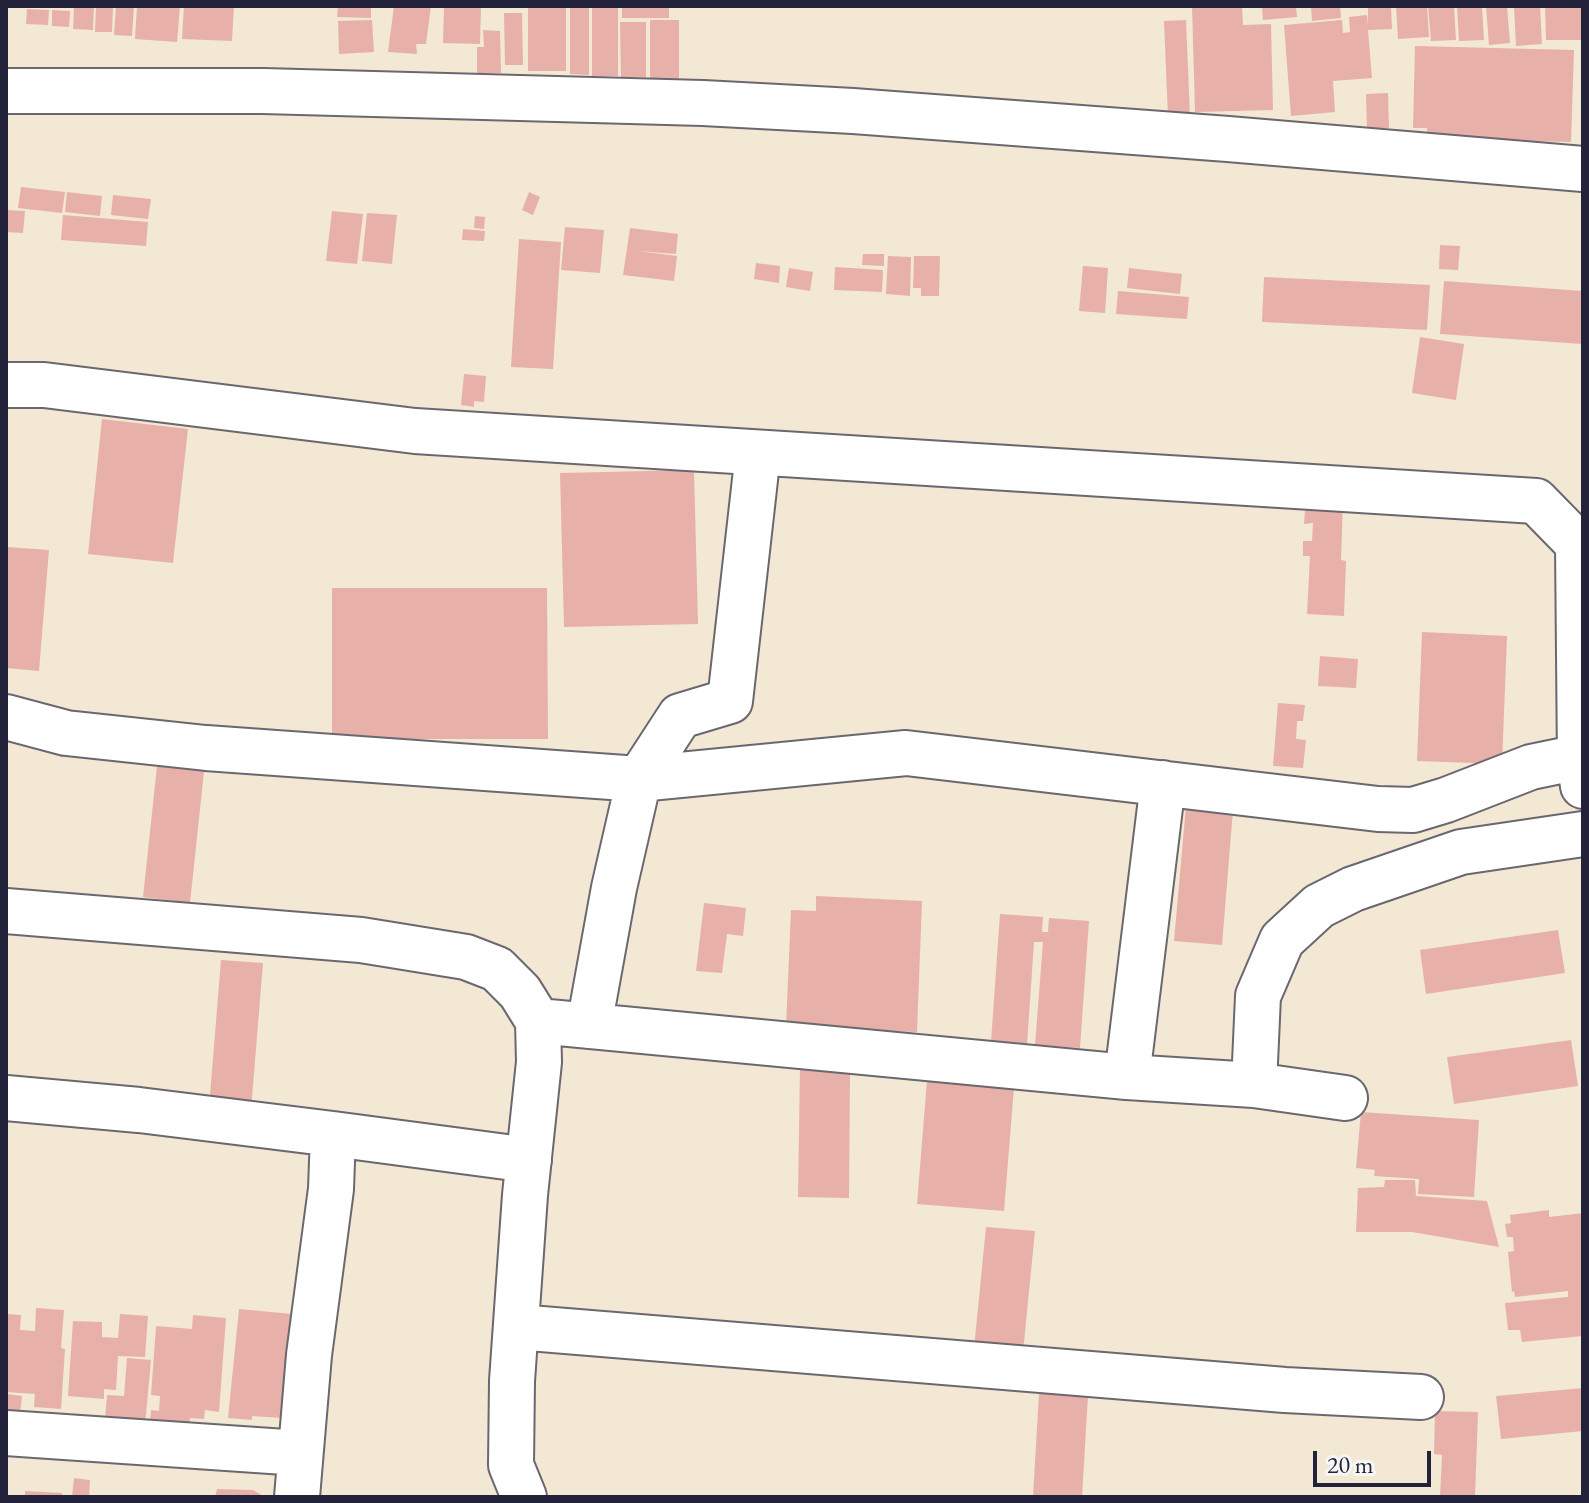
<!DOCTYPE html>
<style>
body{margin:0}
#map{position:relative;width:1589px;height:1503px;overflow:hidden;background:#f2e8d3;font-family:"EB Garamond",serif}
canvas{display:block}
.frame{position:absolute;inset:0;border:8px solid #22223b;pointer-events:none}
.scale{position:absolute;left:1313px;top:1451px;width:118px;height:36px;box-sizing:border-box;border:4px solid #22223b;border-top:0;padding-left:10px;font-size:24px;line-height:28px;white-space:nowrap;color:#22223b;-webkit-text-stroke:6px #f6f6f2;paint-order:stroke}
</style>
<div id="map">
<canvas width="1589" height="1503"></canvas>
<div class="frame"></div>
<div class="scale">20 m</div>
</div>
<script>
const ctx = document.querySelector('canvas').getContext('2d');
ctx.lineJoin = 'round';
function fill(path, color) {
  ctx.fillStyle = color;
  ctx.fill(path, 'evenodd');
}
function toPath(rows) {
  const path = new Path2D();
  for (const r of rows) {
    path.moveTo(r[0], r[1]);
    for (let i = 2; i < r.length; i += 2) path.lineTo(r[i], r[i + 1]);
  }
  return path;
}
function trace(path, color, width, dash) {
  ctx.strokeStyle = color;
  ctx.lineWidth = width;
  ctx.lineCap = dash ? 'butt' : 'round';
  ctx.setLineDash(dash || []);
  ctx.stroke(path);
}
fill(toPath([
 [74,6,94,6,93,30,73,29],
 [96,6,113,6,112,32,95,32],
 [116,6,134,6,132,36,114,35],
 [137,6,180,6,177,42,135,39],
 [184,6,234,6,232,41,182,39],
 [338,6,371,6,371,18,337,17],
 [394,6,431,6,426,44,416,44,417,54,388,52],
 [444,6,481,6,480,44,443,43],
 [528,6,566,6,566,71,528,71],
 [570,6,589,6,589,75,570,74],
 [592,6,618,6,618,76,592,76],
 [622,6,669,6,669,18,622,18],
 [1192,6,1242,6,1243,25,1271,24,1273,110,1195,112],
 [1262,6,1296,6,1297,17,1263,20],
 [1311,6,1340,6,1341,18,1312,21],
 [1368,6,1391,6,1392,29,1368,30,1372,78,1333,81,1335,112,1291,116,1284,25,1342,20,1343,33,1350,32,1349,17,1367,15,1368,26],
 [1396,6,1427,6,1429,37,1398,39],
 [1428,6,1454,6,1456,40,1431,41],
 [1457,6,1482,6,1484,40,1459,41],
 [1486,6,1507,6,1510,43,1489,45],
 [1514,6,1540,6,1542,44,1516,46],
 [1545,6,1583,6,1583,40,1546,40],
 [27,9,49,10,48,25,26,24],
 [52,10,70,11,69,27,52,26],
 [504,13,522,13,523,65,505,65],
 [372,20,374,52,339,54,338,21],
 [650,20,679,20,679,79,650,79],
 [1186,20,1190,117,1168,117,1164,21],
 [620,22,646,22,646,77,621,77],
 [483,30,500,31,501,73,477,73,477,47,484,47],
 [1415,46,1574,50,1571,142,1427,139,1427,128,1413,128],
 [1388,93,1389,128,1367,128,1366,94],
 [21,187,65,192,62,213,18,208],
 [67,192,102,196,100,216,65,212],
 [529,192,540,197,533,215,522,210],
 [113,195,151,199,148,219,111,215],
 [6,210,25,211,23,233,6,232],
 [332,211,363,214,357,264,326,261],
 [367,213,397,215,392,264,362,261],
 [63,215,148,222,146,246,61,240],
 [475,216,485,217,484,229,474,228],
 [565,227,604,230,600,273,561,270],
 [630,228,678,234,676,254,638,251,677,256,674,281,623,275],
 [463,229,485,231,484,241,462,240],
 [519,239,561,242,553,369,511,367],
 [1440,245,1460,246,1458,270,1439,269],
 [863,254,884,254,884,266,862,265],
 [888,256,911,257,910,296,886,294],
 [914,256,940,256,939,296,921,296,921,288,913,288],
 [756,263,780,266,779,283,754,279],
 [1083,266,1108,268,1105,313,1079,311],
 [835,267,883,270,882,292,834,290],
 [789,268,813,272,810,291,786,287],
 [1129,268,1182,274,1180,294,1127,288],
 [1264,277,1430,285,1427,330,1262,322],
 [1444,281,1583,291,1582,344,1440,334],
 [1118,291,1189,297,1187,319,1116,314],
 [1420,337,1464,344,1456,400,1412,393],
 [464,374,486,376,484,402,474,401,474,407,461,405],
 [102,419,188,429,173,563,88,554],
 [694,470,698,624,564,627,560,473],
 [1306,497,1343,499,1341,560,1346,561,1344,616,1307,614,1310,556,1303,556,1303,541,1312,541,1313,523,1304,524],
 [7,547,49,550,39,671,6,668],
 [332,588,547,588,548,739,332,739],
 [1422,632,1507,636,1502,764,1417,761],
 [1320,656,1358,659,1356,688,1318,686],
 [1278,703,1305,705,1303,721,1297,721,1296,739,1306,740,1303,768,1273,766],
 [158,757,205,762,190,903,143,897],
 [1186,806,1233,810,1222,945,1174,941],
 [816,896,922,901,917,1032,786,1027,791,910,816,911],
 [704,903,746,908,743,936,727,934,722,973,696,971],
 [1000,914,1043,917,1042,932,1048,932,1049,918,1089,921,1080,1048,1035,1045,1043,942,1034,942,1027,1045,991,1042],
 [1558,930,1565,973,1426,994,1420,950],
 [221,960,263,963,251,1110,209,1107],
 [1571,1040,1578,1086,1454,1104,1447,1057],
 [800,1068,850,1069,849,1198,798,1197],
 [928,1068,1015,1075,1004,1211,917,1204],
 [1361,1112,1479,1120,1474,1197,1418,1194,1419,1179,1374,1176,1375,1170,1356,1168],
 [1385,1180,1415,1180,1416,1196,1487,1201,1499,1247,1412,1232,1356,1232,1358,1188,1384,1187],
 [1549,1210,1549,1217,1583,1213,1583,1336,1522,1342,1520,1330,1508,1330,1505,1303,1568,1297,1568,1291,1515,1297,1514,1291,1512,1292,1508,1252,1514,1251,1513,1237,1507,1237,1505,1224,1511,1223,1510,1215],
 [986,1227,1035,1231,1023,1352,974,1348],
 [36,1308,64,1310,61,1348,65,1349,61,1409,34,1407,35,1394,6,1392,6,1314,21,1315,20,1330,35,1331],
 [239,1309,292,1314,282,1418,252,1416,252,1420,228,1418],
 [120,1314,148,1316,145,1357,118,1356,116,1390,104,1389,104,1399,68,1396,73,1321,102,1322,102,1337,118,1338],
 [193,1315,226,1318,219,1412,205,1410,204,1419,190,1418,188,1445,148,1442,151,1410,159,1411,160,1396,151,1395,156,1326,192,1329],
 [127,1358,151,1360,144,1436,104,1433,107,1395,124,1396],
 [1583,1388,1583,1431,1501,1439,1496,1396],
 [1039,1393,1088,1396,1082,1497,1033,1497],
 [6,1394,22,1396,18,1431,6,1430],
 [1435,1411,1478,1412,1475,1497,1440,1497,1442,1455,1434,1454],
 [74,1478,90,1480,89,1497,72,1497],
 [217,1489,253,1490,265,1497,215,1497],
 [25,1491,62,1493,62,1497,25,1497]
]), '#e7b1a9');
const minor = toPath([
 [6,91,263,91,703,103,853,111,1228,139,1583,169],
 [6,385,44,385,415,431,1536,501,1578,544,1580,764,1583,786],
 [6,717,66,733,206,748,639,779,906,753,1378,809,1413,810,1446,800,1531,767,1560,761,1583,764],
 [6,911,361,940,466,957,497,969,520,992,538,1021,539,1062,525,1195,512,1381,511,1465,524,1497],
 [538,1021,1127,1077,1254,1085,1345,1098],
 [589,1026,614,888,639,779,680,716,730,701,758,453],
 [1127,1077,1163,783],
 [1254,1085,1258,996,1282,940,1319,906,1353,889,1461,852,1583,834],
 [6,1098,139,1110,333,1134,331,1189,309,1355,297,1497],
 [333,1134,529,1160],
 [517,1327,1285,1390,1421,1397],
 [6,1433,300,1453]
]);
trace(minor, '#6b6770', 48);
trace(minor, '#fff', 44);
</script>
